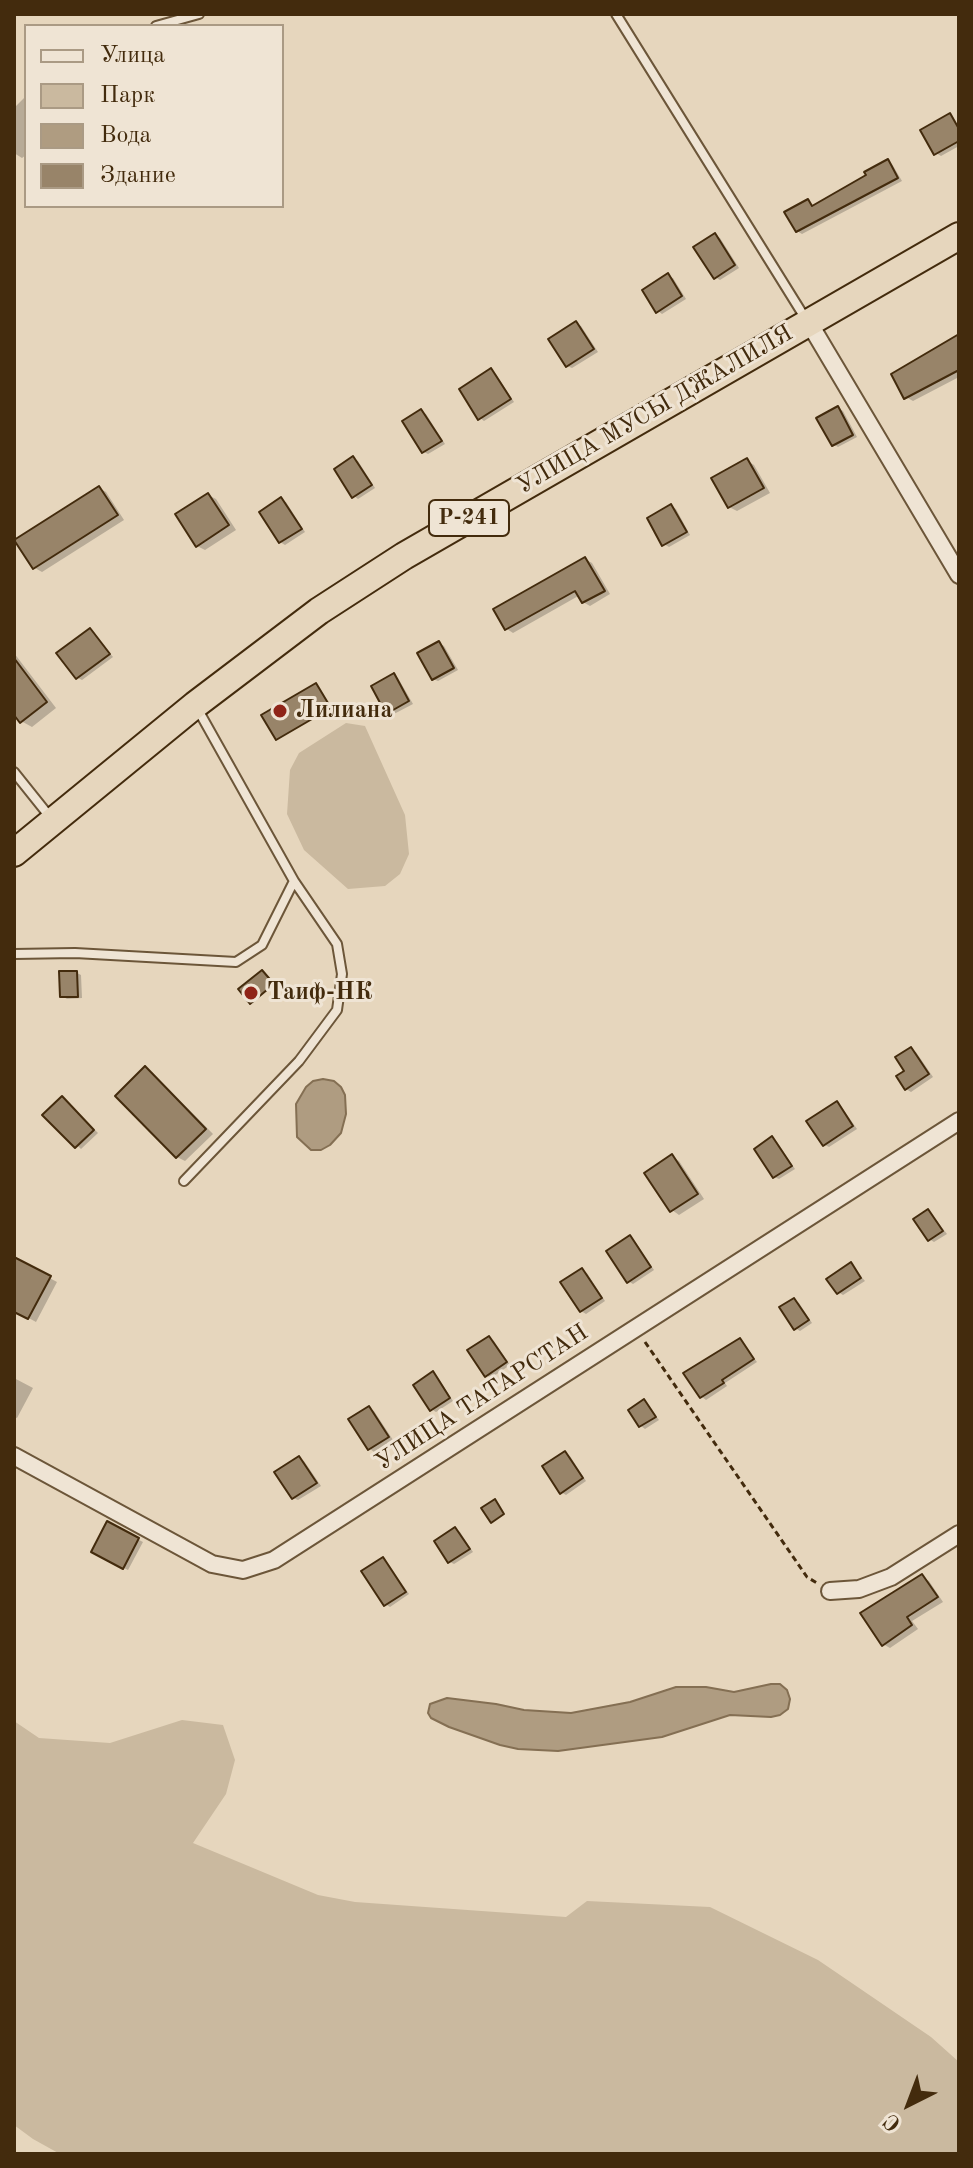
<!DOCTYPE html>
<meta charset="utf-8">
<style>
body{margin:0}
#map{position:relative;width:973px;height:2168px;overflow:hidden;background:#e6d6bd;font-family:"Old Standard TT",serif}
canvas{display:block}
.frame{position:absolute;inset:0;border:16px solid #432b0d;pointer-events:none}
.legend{position:absolute;left:24px;top:24px;width:260px;height:184px;box-sizing:border-box;background:#efe4d4;border:2px solid #aa9a84;margin:0;padding:10px 14px;list-style:none;font-size:24px;color:#432b0d}
.legend li{display:flex;align-items:center;gap:16px;height:40px}
.legend b{width:40px;border:2px solid #aa9a84}
.north{position:absolute;left:869px;top:2064px;width:80px;height:80px;-webkit-text-stroke:6px #efe4d4;paint-order:stroke;rotate:222deg;font-size:22px;font-weight:700;line-height:32px;text-align:center;color:#432b0d}
.north::after{content:'';display:block;margin:auto;width:28px;height:36px;background:#432b0d;clip-path:polygon(50% 0,100% 100%,50% 72%,0 100%)}
</style>
<div id="map">
<canvas width="973" height="2168"></canvas>
<div class="frame"></div>
<ul class="legend">
<li><b style="height:10px;background:#efe4d4"></b>Улица</li>
<li><b style="height:22px;background:#cab99f"></b>Парк</li>
<li><b style="height:22px;background:#af9c81"></b>Вода</li>
<li><b style="height:22px;background:#988469"></b>Здание</li>
</ul>
<div class="north">С</div>
</div>
<script>
const ctx = document.querySelector('canvas').getContext('2d');
ctx.lineJoin = 'round';
function fill(path, color) {
  ctx.fillStyle = color;
  ctx.fill(path, 'evenodd');
}
function toPath(rows) {
  const path = new Path2D();
  for (const r of rows) {
    path.moveTo(r[0], r[1]);
    for (let i = 2; i < r.length; i += 2) path.lineTo(r[i], r[i + 1]);
  }
  return path;
}
function trace(path, color, width, dash) {
  ctx.strokeStyle = color;
  ctx.lineWidth = width;
  ctx.lineCap = dash ? 'butt' : 'round';
  ctx.setLineDash(dash || []);
  ctx.stroke(path);
}
function drawText(font, color, halo, rows, align = 'center') {
  ctx.font = font + ' "Old Standard TT",serif';
  ctx.lineWidth = 6;
  ctx.setLineDash([]);
  ctx.textBaseline = 'middle';
  ctx.strokeStyle = halo;
  ctx.fillStyle = color;
  for (const [text, x, y, turn = 0] of rows) {
    ctx.save();
    ctx.translate(x, y);
    ctx.rotate((+turn || 0) * Math.PI / 180);
    ctx.textAlign = isNaN(turn) ? turn : align;
    if (halo) ctx.strokeText(text, 0, 0);
    ctx.fillText(text, 0, 0);
    ctx.restore();
  }
}
fill(toPath([
 [346,723,365,726,405,815,409,854,400,874,385,886,348,889,304,850,287,814,290,770,299,753],
 [182,1720,223,1725,235,1760,226,1794,193,1843,318,1895,355,1902,566,1917,587,1901,710,1907,818,1960,931,2037,959,2062,959,2154,60,2154,33,2139,14,2125,14,1721,39,1738,110,1743]
]), '#cab99f');
const water = toPath([
 [323,1079,334,1081,341,1087,345,1095,346,1114,341,1133,330,1145,321,1150,311,1150,297,1137,296,1104,306,1087,313,1081,323,1079],
 [771,1684,780,1684,787,1690,790,1699,788,1709,780,1715,771,1717,730,1715,662,1737,558,1751,518,1749,500,1745,449,1727,431,1718,428,1713,430,1704,447,1698,496,1704,524,1710,571,1713,630,1702,676,1687,706,1687,734,1692,771,1684]
]);
fill(water, '#af9c81');
trace(water, '#846f53', 2);
fill(toPath([
 [26,96,26,155,22,158,14,153,14,108],
 [950,116,959,126,959,146,941,156,936,153],
 [888,161,892,164,902,181,802,234,797,231,808,201,814,207,869,176],
 [715,235,720,238,739,268,720,280,715,277],
 [668,276,673,278,686,299,662,314,658,311],
 [576,323,581,326,598,352,572,368,567,366],
 [959,337,959,377,913,401,906,397],
 [491,371,496,374,514,402,484,421,480,418],
 [838,408,843,411,857,437,838,447,833,444],
 [421,411,426,414,445,444,428,454,424,452],
 [353,458,358,461,375,488,358,499,354,496],
 [746,460,754,465,770,493,737,511,729,507],
 [99,488,106,492,124,520,42,572,35,568,17,540],
 [208,495,216,499,236,530,205,550,197,546],
 [281,500,286,502,305,532,285,545,280,542],
 [671,506,676,509,690,535,669,547,664,544],
 [585,559,592,563,610,594,590,606,583,602,580,595,513,633,507,629],
 [90,630,113,657,82,680,78,678],
 [439,643,444,646,458,670,438,681,433,679],
 [14,653,56,708,32,727,21,721,14,712],
 [394,675,398,678,413,704,392,715,388,712],
 [318,687,331,709,277,738],
 [77,973,81,975,82,998,67,999,62,996],
 [264,973,274,985,253,1003,252,1002],
 [911,1049,916,1052,933,1077,911,1092,906,1089],
 [146,1069,153,1073,213,1134,185,1161,177,1157,118,1096],
 [66,1101,98,1133,81,1149,45,1115],
 [837,1103,841,1106,857,1129,829,1147,825,1145],
 [773,1139,777,1142,795,1169,779,1179,774,1177],
 [672,1157,679,1161,704,1199,679,1215,672,1210],
 [929,1211,947,1234,934,1242,929,1239],
 [630,1237,634,1240,654,1270,633,1284,628,1281],
 [14,1259,57,1282,36,1322,14,1310],
 [851,1265,865,1281,843,1295,838,1292],
 [582,1270,587,1273,605,1301,586,1314,581,1311],
 [794,1300,799,1303,812,1323,800,1331,795,1328],
 [490,1338,494,1341,510,1365,491,1378,486,1375],
 [740,1340,757,1362,725,1383,727,1386,706,1400,702,1397,686,1373],
 [433,1374,437,1376,453,1401,436,1412,431,1409],
 [14,1378,33,1388,17,1418,14,1417],
 [644,1401,659,1420,645,1429,641,1426],
 [369,1408,374,1411,393,1440,374,1452,370,1449,351,1420],
 [565,1454,570,1456,586,1481,566,1495,561,1492],
 [299,1458,304,1461,321,1486,298,1500,293,1498],
 [108,1524,143,1542,128,1570,93,1552],
 [455,1529,460,1532,473,1552,454,1564,450,1562],
 [383,1559,387,1562,409,1594,390,1607,385,1604],
 [922,1577,929,1581,943,1602,912,1621,918,1629,890,1648,883,1644]
]), '#0003');
const building = toPath([
 [950,113,959,129,959,141,934,155,920,130,950,113],
 [888,159,898,178,796,232,784,212,808,199,812,206,866,175,864,172,888,159],
 [715,233,735,265,714,279,693,247,715,233],
 [668,273,682,296,656,313,642,290,668,273],
 [576,321,594,349,566,367,548,339,576,321],
 [959,334,959,370,904,399,891,374,959,334],
 [491,368,511,399,478,420,459,389,491,368],
 [838,406,853,435,832,446,816,418,838,406],
 [421,409,442,441,422,453,402,421,421,409],
 [353,456,372,485,352,498,334,469,353,456],
 [747,458,764,488,728,508,711,478,747,458],
 [99,486,118,515,33,569,14,540,99,486],
 [208,493,229,525,196,547,175,514,208,493],
 [281,497,302,529,279,543,259,512,281,497],
 [671,504,687,532,662,546,647,518,671,504],
 [585,557,605,591,582,603,575,591,505,630,493,609,585,557],
 [90,628,110,654,76,679,56,653,90,628],
 [439,641,454,668,432,680,417,653,439,641],
 [14,658,47,702,20,723,14,715,14,658],
 [394,673,409,701,386,714,371,686,394,673],
 [316,683,331,708,276,740,261,715,316,683],
 [262,970,274,984,250,1004,238,989,262,970],
 [59,971,77,971,78,997,60,997,59,971],
 [911,1047,929,1074,905,1090,896,1076,904,1071,895,1057,911,1047],
 [145,1066,206,1129,176,1158,115,1096,145,1066],
 [62,1096,94,1130,75,1148,42,1115,62,1096],
 [837,1101,853,1126,823,1146,806,1121,837,1101],
 [772,1136,792,1166,773,1178,754,1149,772,1136],
 [672,1154,698,1194,670,1212,644,1173,672,1154],
 [928,1209,943,1231,928,1241,913,1219,928,1209],
 [630,1235,651,1267,627,1283,606,1251,630,1235],
 [14,1257,51,1276,28,1319,14,1312,14,1257],
 [851,1262,861,1278,837,1294,826,1279,851,1262],
 [582,1268,602,1298,580,1312,560,1282,582,1268],
 [794,1298,809,1320,794,1330,779,1307,794,1298],
 [489,1336,507,1362,485,1377,467,1350,489,1336],
 [740,1338,754,1359,722,1380,724,1383,700,1398,683,1373,740,1338],
 [433,1371,450,1398,430,1411,413,1385,433,1371],
 [644,1399,656,1417,639,1427,628,1410,644,1399],
 [369,1406,389,1437,368,1450,348,1419,369,1406],
 [565,1451,583,1478,560,1494,542,1466,565,1451],
 [299,1456,317,1483,292,1499,274,1472,299,1456],
 [495,1499,504,1514,491,1523,481,1508,495,1499],
 [107,1521,139,1538,123,1569,91,1552,107,1521],
 [455,1527,470,1549,448,1563,434,1541,455,1527],
 [383,1557,406,1592,384,1606,361,1571,383,1557],
 [922,1574,938,1597,907,1617,912,1625,882,1646,860,1613,922,1574]
]);
fill(building, '#988469');
trace(building, '#432b0d', 2);
const service = toPath([
 [616,14,807,321],
 [156,26,199,14],
 [14,772,50,817],
 [14,954,75,953,236,962,262,945,294,881,197,708],
 [184,1181,299,1061,337,1010,342,974,337,944,294,881]
]);
const minor = toPath([
 [808,321,959,575],
 [14,1456,212,1564,243,1570,274,1560,959,1121],
 [830,1591,859,1589,891,1577,959,1534]
]);
const trunk = toPath([
 [14,853,195,705,319,611,404,556,959,236]
]);
trace(service, '#6c5639', 12);
trace(minor, '#6c5639', 20);
trace(trunk, '#432b0d', 30);
trace(toPath([
 [645,1342,807,1577,817,1583]
]), '#432b0d', 3, [6, 4]);
trace(service, '#efe4d4', 8);
trace(minor, '#efe4d4', 16);
trace(trunk, '#e6d6bd', 26);
for (const [x, y, r, color] of [
 [280,711,8,"#8f2418"],
 [251,993,8,"#8f2418"]
]) {
  const dot = new Path2D();
  dot.arc(x, y, r, 0, 2 * Math.PI);
  ctx.fillStyle = color;
  ctx.fill(dot);
  trace(dot, '#efe4d4', 3);
}
for (const [x, y, w] of [
 [469,518,80]
]) {
  const box = new Path2D();
  box.roundRect(x - w / 2, y - 18, w, 36, 6);
  ctx.fillStyle = '#efe4d4';
  ctx.fill(box);
  trace(box, '#432b0d', 2);
}
drawText('bold 22px', '#432b0d', null, [
 ["Р-241",469,518]
]);
drawText('24px', '#432b0d', '#efe4d4', [
 ["УЛИЦА МУСЫ ДЖАЛИЛЯ",655,410,-30],
 ["УЛИЦА ТАТАРСТАН",482,1398,-33]
]);
drawText('bold 24px', '#432b0d', '#efe4d4', [
 ["Лилиана",296,711],
 ["Таиф-НК",267,993]
], 'left');
</script>
